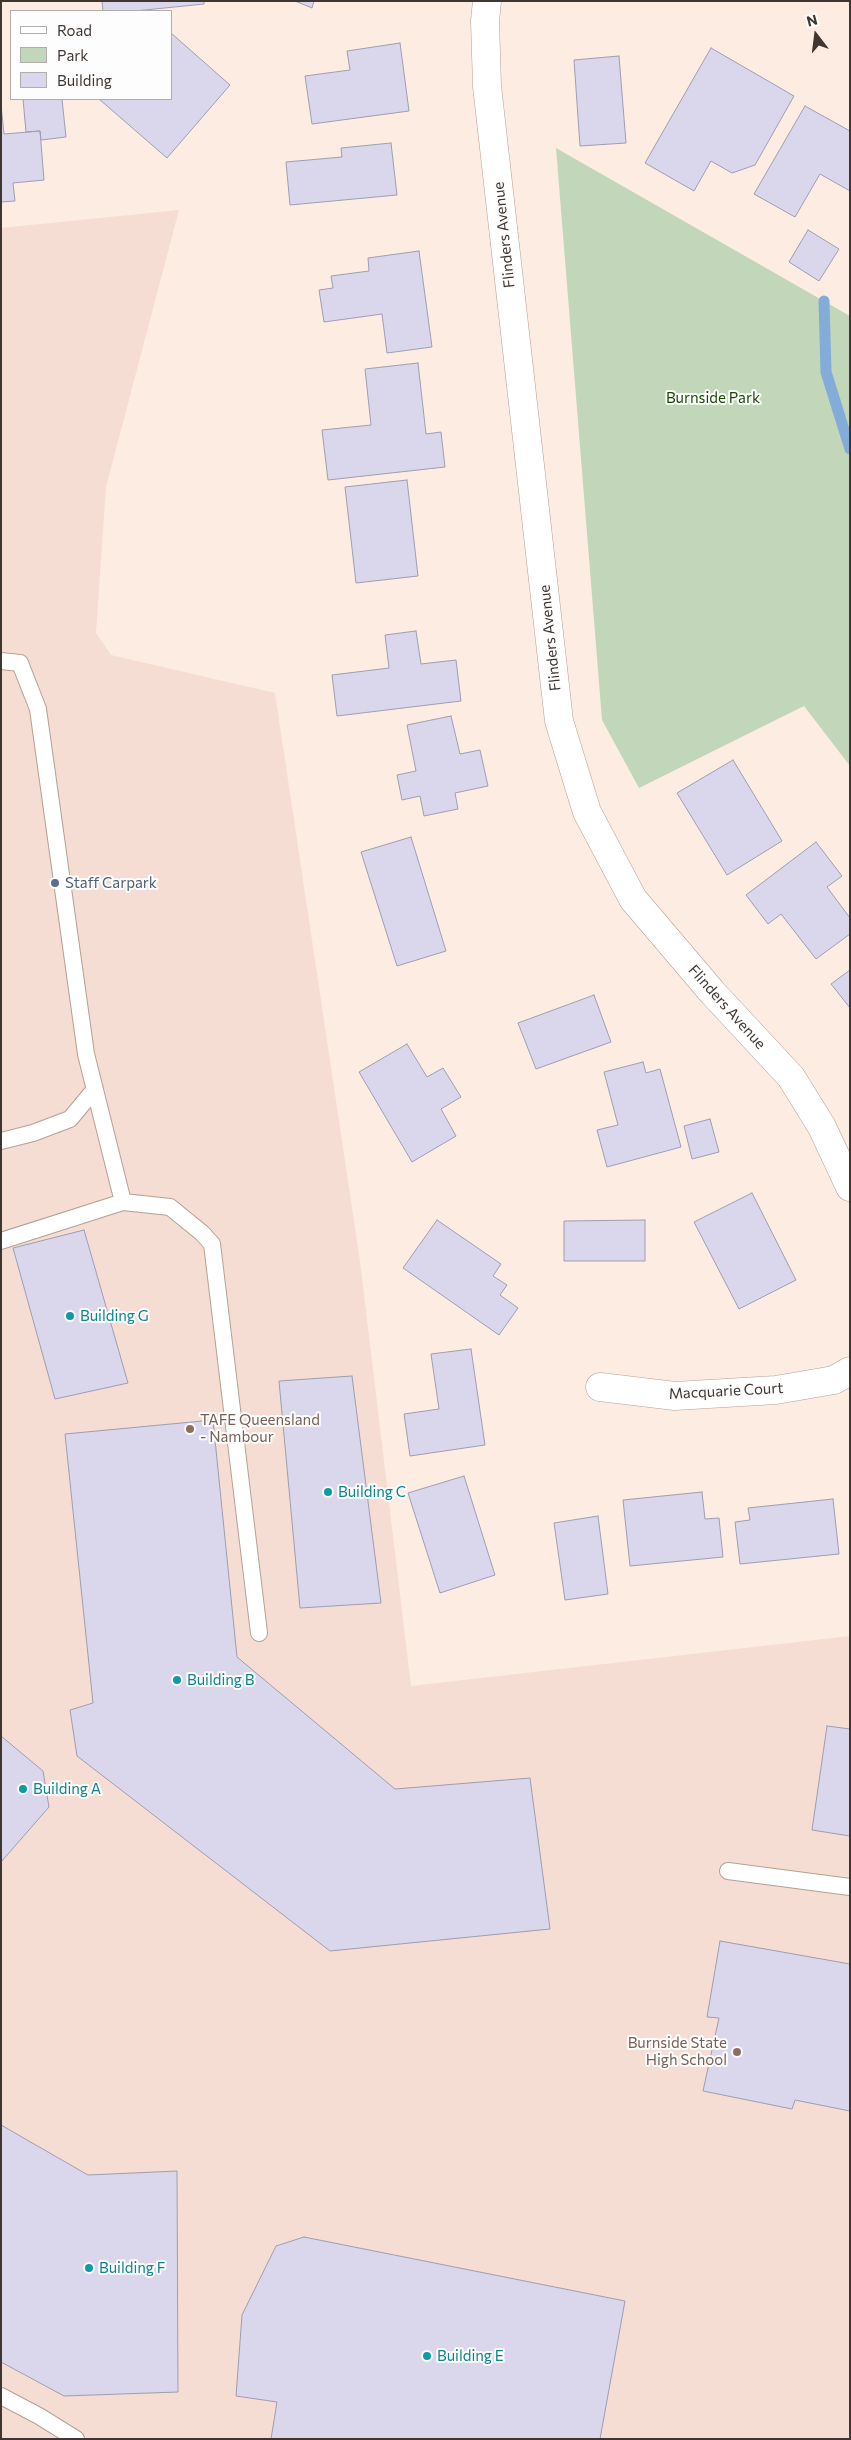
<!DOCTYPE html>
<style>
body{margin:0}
#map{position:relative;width:851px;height:2440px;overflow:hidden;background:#fdece2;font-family:Commissioner,sans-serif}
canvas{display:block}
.frame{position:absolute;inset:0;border:2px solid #3f3631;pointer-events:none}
.legend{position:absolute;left:10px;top:10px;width:162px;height:90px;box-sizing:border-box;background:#fdfdfd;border:1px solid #b1adab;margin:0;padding:6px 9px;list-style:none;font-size:15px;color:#3f3631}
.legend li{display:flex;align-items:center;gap:10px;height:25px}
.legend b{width:25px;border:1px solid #b1adab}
.north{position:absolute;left:791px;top:10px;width:50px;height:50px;-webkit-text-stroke:4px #fdfdfd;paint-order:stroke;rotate:345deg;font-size:14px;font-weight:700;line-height:20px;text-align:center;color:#3f3631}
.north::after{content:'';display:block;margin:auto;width:18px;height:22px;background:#3f3631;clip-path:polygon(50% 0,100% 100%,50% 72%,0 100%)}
</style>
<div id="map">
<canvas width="851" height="2440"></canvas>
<div class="frame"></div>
<ul class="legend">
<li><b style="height:6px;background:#fff"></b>Road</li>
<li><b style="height:14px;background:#c2d7ba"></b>Park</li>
<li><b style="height:14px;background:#dad7ed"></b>Building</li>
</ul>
<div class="north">N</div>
</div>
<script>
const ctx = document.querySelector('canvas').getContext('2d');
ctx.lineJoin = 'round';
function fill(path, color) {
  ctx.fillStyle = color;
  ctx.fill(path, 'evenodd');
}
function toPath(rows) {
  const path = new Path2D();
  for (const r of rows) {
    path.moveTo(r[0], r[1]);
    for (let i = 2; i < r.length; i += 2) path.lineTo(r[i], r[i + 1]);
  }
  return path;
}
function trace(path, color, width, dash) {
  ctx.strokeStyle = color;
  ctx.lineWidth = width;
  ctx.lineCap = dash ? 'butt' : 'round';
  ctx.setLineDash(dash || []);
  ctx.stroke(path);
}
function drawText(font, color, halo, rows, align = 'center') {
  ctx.font = font + ' Commissioner,sans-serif';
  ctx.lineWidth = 4;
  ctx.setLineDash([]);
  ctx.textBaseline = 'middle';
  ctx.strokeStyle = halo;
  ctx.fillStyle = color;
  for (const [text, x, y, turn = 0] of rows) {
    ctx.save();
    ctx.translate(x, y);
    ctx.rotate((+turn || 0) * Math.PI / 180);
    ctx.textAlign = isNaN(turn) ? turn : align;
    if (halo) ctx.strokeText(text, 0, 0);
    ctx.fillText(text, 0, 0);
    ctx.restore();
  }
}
fill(toPath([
 [179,210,106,487,96,633,111,655,275,693,360,1261,411,1686,850,1636,850,2439,1,2439,1,228]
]), '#f5ddd4');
fill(toPath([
 [556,148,850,316,850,766,804,706,639,788,602,720]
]), '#c2d7ba');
trace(toPath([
 [824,301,826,372,850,449]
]), '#84acd8', 11);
const building = toPath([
 [102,1,204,1,204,4,135,11,103,11,102,1],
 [295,1,314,1,312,8,295,1],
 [171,33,230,85,167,158,99,99,171,99,171,33],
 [400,43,409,111,312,124,305,76,350,70,347,51,400,43],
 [711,48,794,96,755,165,732,173,711,161,694,191,645,163,711,48],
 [619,56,626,143,580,146,574,60,619,56],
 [23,99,62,99,66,137,41,140,40,131,26,132,23,99],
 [1,105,4,134,40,131,44,180,13,183,15,201,1,202,1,105],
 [805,106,850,131,850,191,820,174,795,217,754,194,805,106],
 [391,143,397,195,290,205,286,162,342,157,341,148,391,143],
 [808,230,839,249,819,281,789,262,808,230],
 [419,251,432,347,387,353,382,314,324,322,319,290,333,288,331,276,369,271,368,258,419,251],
 [418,363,426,434,441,432,445,467,328,480,322,430,371,425,365,369,418,363],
 [407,480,418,576,356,583,345,487,407,480],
 [416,631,421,664,456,660,461,701,337,716,332,675,389,668,385,635,416,631],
 [451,716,460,754,480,750,488,786,455,793,458,809,424,816,420,796,402,800,397,775,416,771,407,725,451,716],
 [733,760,782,841,727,875,677,793,733,760],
 [411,837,446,951,397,966,361,852,411,837],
 [816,842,842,876,827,887,850,918,850,934,816,959,781,914,768,924,746,895,816,842],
 [850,970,850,1008,831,984,850,970],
 [594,995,611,1042,536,1069,518,1023,594,995],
 [407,1044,427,1077,443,1068,461,1097,441,1109,456,1136,412,1162,359,1072,407,1044],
 [643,1062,646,1073,660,1069,681,1147,607,1167,597,1130,618,1125,604,1072,643,1062],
 [710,1119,719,1152,692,1159,684,1126,710,1119],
 [752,1193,796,1280,739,1309,694,1222,752,1193],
 [437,1220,501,1264,493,1276,507,1285,500,1295,518,1308,499,1335,403,1268,437,1220],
 [645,1220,645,1261,564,1261,564,1221,645,1220],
 [84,1230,128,1383,55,1399,13,1248,84,1230],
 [471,1349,485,1445,410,1456,404,1414,439,1409,431,1354,471,1349],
 [352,1376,381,1603,300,1608,279,1381,352,1376],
 [213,1420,237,1657,395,1789,530,1778,550,1929,330,1951,77,1756,70,1710,93,1703,65,1434,213,1420],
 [464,1476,495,1575,440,1593,408,1493,464,1476],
 [702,1492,705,1519,719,1518,723,1557,630,1566,623,1500,702,1492],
 [833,1499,839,1554,740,1564,735,1522,750,1520,748,1508,833,1499],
 [598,1516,608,1594,565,1600,554,1523,598,1516],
 [827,1726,850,1729,850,1836,812,1830,827,1726],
 [1,1736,43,1771,49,1807,1,1862,1,1736],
 [720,1941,850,1964,850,2111,795,2100,792,2109,703,2091,719,2018,707,2017,720,1941],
 [1,2125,88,2175,177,2171,178,2392,64,2396,1,2362,1,2125],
 [304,2237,625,2301,600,2439,271,2439,277,2402,236,2396,242,2315,276,2246,304,2237]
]);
fill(building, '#dad7ed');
trace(building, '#9f9db1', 1);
const lane = toPath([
 [1,661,20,663,38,709,86,1054,123,1202],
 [1,1141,33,1133,70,1119,95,1089],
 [1,1241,123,1202,170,1207,202,1233,212,1244,259,1633],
 [728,1871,850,1887],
 [1,2396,39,2416,76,2439]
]);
const street = toPath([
 [487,1,485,21,487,86,559,721,587,812,633,899,712,992,791,1077,822,1127,850,1187],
 [600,1387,675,1396,776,1390,834,1380,850,1371]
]);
trace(lane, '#b4a094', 18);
trace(street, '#b4a094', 29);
trace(lane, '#fff', 16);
trace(street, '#fff', 28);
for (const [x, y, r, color] of [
 [55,883,5,"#5c6f8a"],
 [70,1316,5,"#0f9aa8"],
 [190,1429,5,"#8d6e63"],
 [328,1492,5,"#0f9aa8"],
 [177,1680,5,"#0f9aa8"],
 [23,1789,5,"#0f9aa8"],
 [737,2052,5,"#8d6e63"],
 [89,2268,5,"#0f9aa8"],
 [427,2356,5,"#0f9aa8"]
]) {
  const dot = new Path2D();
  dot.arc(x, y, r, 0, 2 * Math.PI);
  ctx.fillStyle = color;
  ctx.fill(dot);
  trace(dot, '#fdfdfd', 2);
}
drawText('15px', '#3f3631', '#fdfdfd', [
 ["Flinders Avenue",504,235,-96],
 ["Flinders Avenue",550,638,-96],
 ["Flinders Avenue",727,1007,48],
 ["Macquarie Court",726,1391,-3]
]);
drawText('15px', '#1a4700', '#fdfdfd', [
 ["Burnside Park",713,398]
]);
drawText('15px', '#4e5e75', '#fdfdfd', [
 ["Staff Carpark",65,883]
], 'left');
drawText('15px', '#0d838f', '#fdfdfd', [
 ["Building G",80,1316],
 ["Building C",338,1492],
 ["Building B",187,1680],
 ["Building A",33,1789],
 ["Building F",99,2268],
 ["Building E",437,2356]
], 'left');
drawText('15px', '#785e54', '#fdfdfd', [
 ["TAFE Queensland",200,1420],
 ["- Nambour",200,1437],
 ["Burnside State",727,2043,"right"],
 ["High School",727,2060,"right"]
], 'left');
</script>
